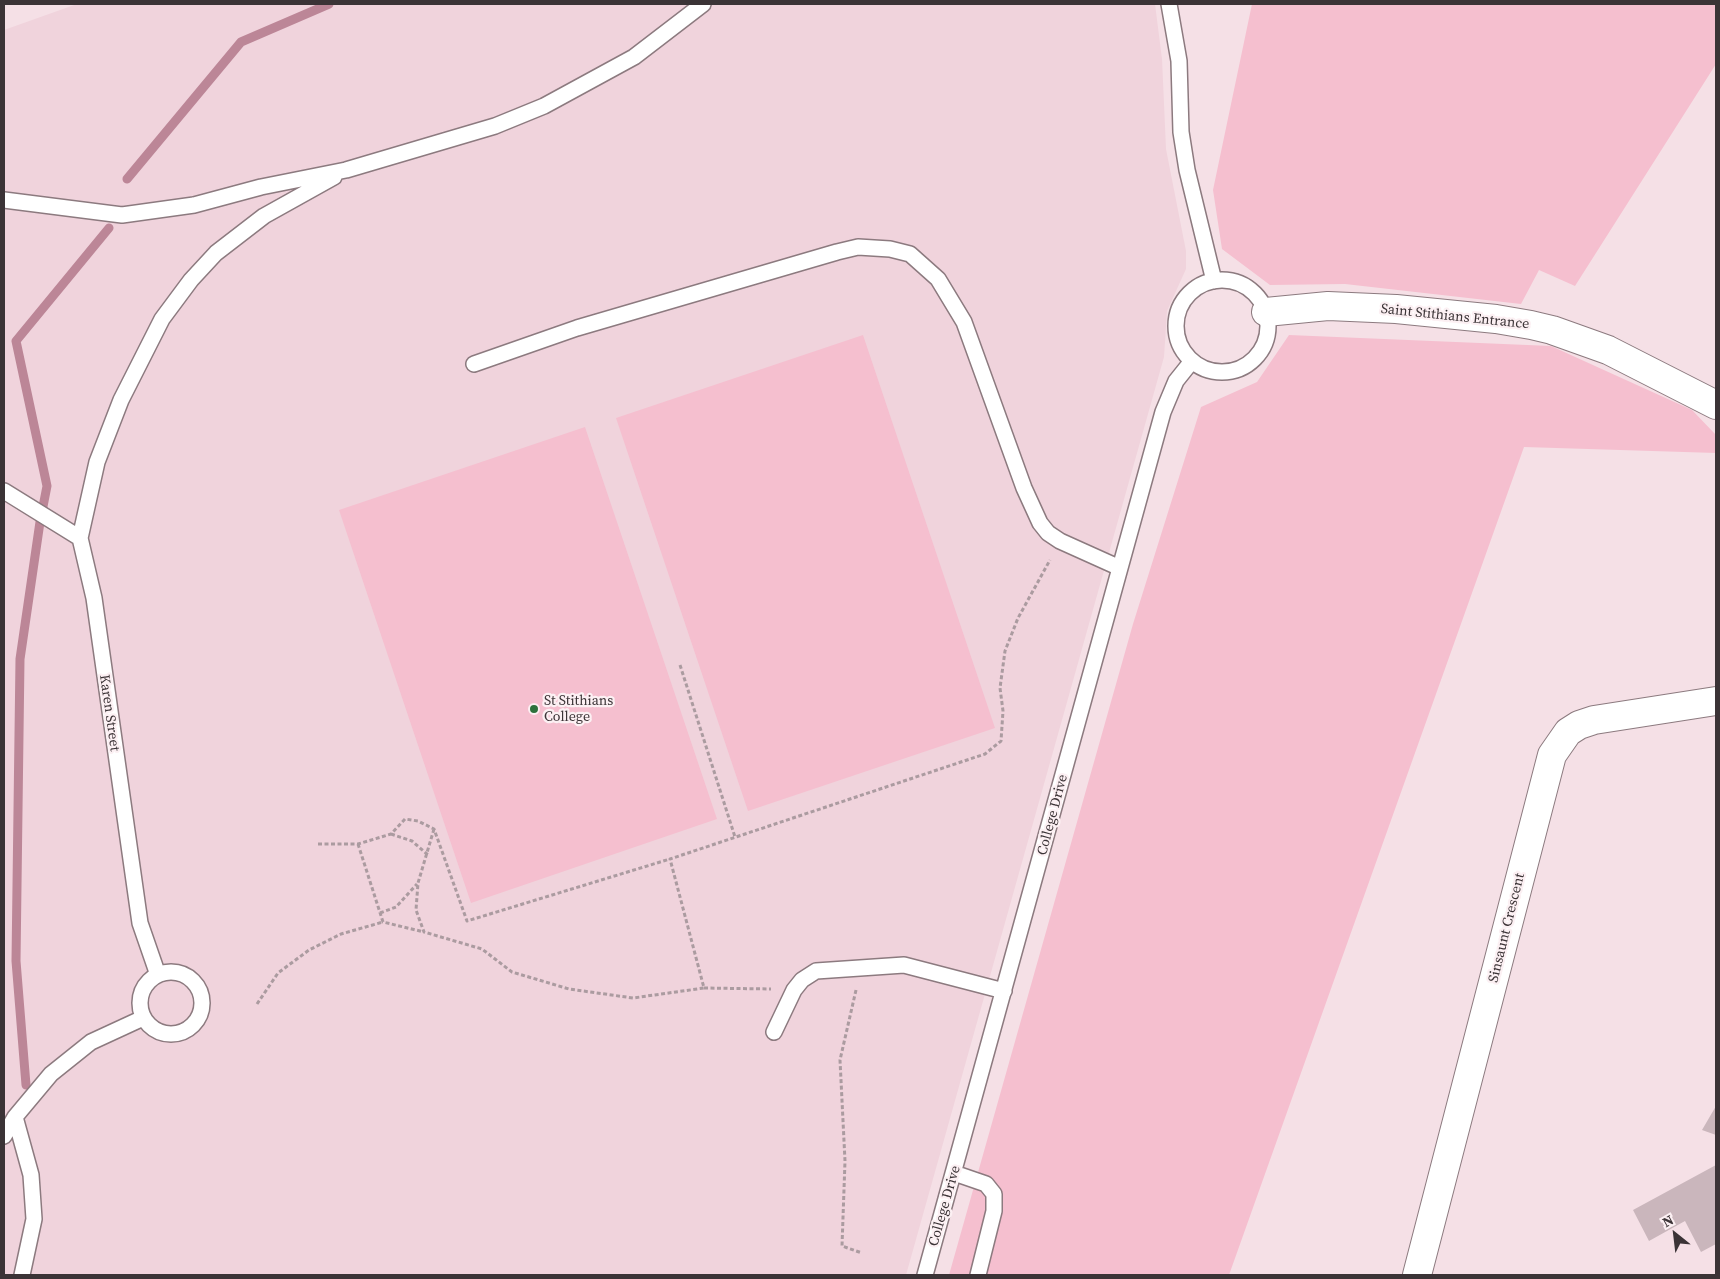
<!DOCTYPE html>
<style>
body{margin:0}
#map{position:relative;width:1720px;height:1279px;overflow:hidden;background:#f5e0e6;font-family:"Source Serif 4",serif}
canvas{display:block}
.frame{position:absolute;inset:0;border:5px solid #3b3336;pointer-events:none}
.north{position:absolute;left:1650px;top:1209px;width:50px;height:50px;-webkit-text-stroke:4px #fcf0f3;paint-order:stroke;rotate:331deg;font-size:14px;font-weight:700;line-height:20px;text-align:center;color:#3b3336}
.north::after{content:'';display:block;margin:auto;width:18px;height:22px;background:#3b3336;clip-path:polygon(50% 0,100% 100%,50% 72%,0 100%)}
</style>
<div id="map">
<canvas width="1720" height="1279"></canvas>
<div class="frame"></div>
<div class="north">N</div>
</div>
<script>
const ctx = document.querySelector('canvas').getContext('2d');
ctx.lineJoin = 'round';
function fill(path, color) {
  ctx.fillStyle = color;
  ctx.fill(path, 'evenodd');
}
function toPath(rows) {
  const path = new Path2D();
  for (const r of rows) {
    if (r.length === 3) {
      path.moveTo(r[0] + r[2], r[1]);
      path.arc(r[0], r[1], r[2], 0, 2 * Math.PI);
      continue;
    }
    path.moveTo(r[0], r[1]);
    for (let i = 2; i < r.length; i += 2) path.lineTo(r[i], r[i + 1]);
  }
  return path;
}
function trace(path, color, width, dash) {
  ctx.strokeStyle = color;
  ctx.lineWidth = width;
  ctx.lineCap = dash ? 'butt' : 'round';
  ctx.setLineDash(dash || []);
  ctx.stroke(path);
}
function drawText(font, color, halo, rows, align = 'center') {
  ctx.font = font + ' "Source Serif 4",serif';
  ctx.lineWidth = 4.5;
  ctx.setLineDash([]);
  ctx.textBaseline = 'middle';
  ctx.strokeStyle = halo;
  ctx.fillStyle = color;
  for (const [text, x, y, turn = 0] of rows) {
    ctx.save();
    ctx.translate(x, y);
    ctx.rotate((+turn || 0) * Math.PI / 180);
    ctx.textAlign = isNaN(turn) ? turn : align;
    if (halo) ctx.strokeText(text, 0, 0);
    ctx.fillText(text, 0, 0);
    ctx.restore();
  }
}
fill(toPath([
 [77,4,1155,4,1162,59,1166,149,1186,251,1186,269,1167,311,1164,357,906,1275,4,1275,4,30]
]), '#f0d3dc');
fill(toPath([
 [1252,4,1716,4,1716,64,1575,286,1539,270,1521,304,1345,284,1270,285,1222,249,1213,190],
 [863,335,995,728,748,811,616,418],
 [1289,335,1551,346,1692,410,1716,435,1716,453,1524,447,1229,1275,949,1275,1133,624,1201,407,1257,382],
 [585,427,717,819,471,903,339,510]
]), '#f5bfcf');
trace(toPath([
 [127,179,241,42,329,4],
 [26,1085,16,961,20,659,40,522,47,486,16,341,109,228]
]), '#bc8697', 9);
fill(toPath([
 [1716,1106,1716,1135,1702,1130],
 [1716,1165,1716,1244,1701,1252,1685,1221,1649,1241,1633,1210]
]), '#cab6bc');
const service = toPath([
 [1169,4,1179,61,1181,132,1187,170,1214,281],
 [4,200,122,215,194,205,261,187,346,170,495,126,544,106,634,57,703,4],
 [1222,326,46],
 [474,364,577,328,837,252,858,247,890,249,910,254,938,279,964,322,1024,488,1040,523,1048,533,1060,541,1120,568],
 [4,491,80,538,94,598,140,923,158,975],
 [80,538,97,462,121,400,162,319,191,280,216,253,264,216,334,177],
 [171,1003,31],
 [774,1032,794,990,802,980,816,971,904,965,1004,991],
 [15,1117,31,1175,34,1219,22,1275],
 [4,1136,15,1117,51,1074,91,1042,143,1018],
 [954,1173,986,1184,994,1194,994,1211,978,1275],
 [925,1275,1163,412,1176,381,1192,361]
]);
const minor = toPath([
 [1266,312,1328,306,1396,309,1496,319,1531,325,1552,330,1608,350,1716,405],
 [1417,1275,1552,755,1568,732,1579,725,1594,720,1716,701]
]);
trace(service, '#8c7a7f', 18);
trace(minor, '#8c7a7f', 30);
trace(toPath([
 [680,665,735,837],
 [434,829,418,883,416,910,424,932,482,949,512,972,569,989,633,998,704,988,670,859,985,754,1001,741,1003,711,1000,688,1005,651,1018,618,1050,560],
 [391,834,412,841,428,855],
 [318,844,358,844,391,834,405,819,418,821,434,829,467,921,670,859],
 [358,844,383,922,424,932],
 [380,913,396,907,417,884],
 [704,988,771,989],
 [856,990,840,1060,845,1161,842,1246,862,1253],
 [257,1004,278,973,309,950,341,934,383,922]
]), '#ab9ba0', 3, [4, 2.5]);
trace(service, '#fff', 15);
trace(minor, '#fff', 28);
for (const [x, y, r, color] of [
 [534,709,5,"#2d713c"]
]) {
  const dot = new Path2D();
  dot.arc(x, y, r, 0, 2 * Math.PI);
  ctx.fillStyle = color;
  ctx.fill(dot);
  trace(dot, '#fcf0f3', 2);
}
drawText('14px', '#3b3336', '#fcf0f3', [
 ["Saint Stithians Entrance",1455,317,6],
 ["Karen Street",109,713,82],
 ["College Drive",1053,815,-75],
 ["Sinsaunt Crescent",1507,928,-76],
 ["College Drive",945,1206,-74]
]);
drawText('14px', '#3b3336', '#fcf0f3', [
 ["St Stithians",544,701],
 ["College",544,717]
], 'left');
</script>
